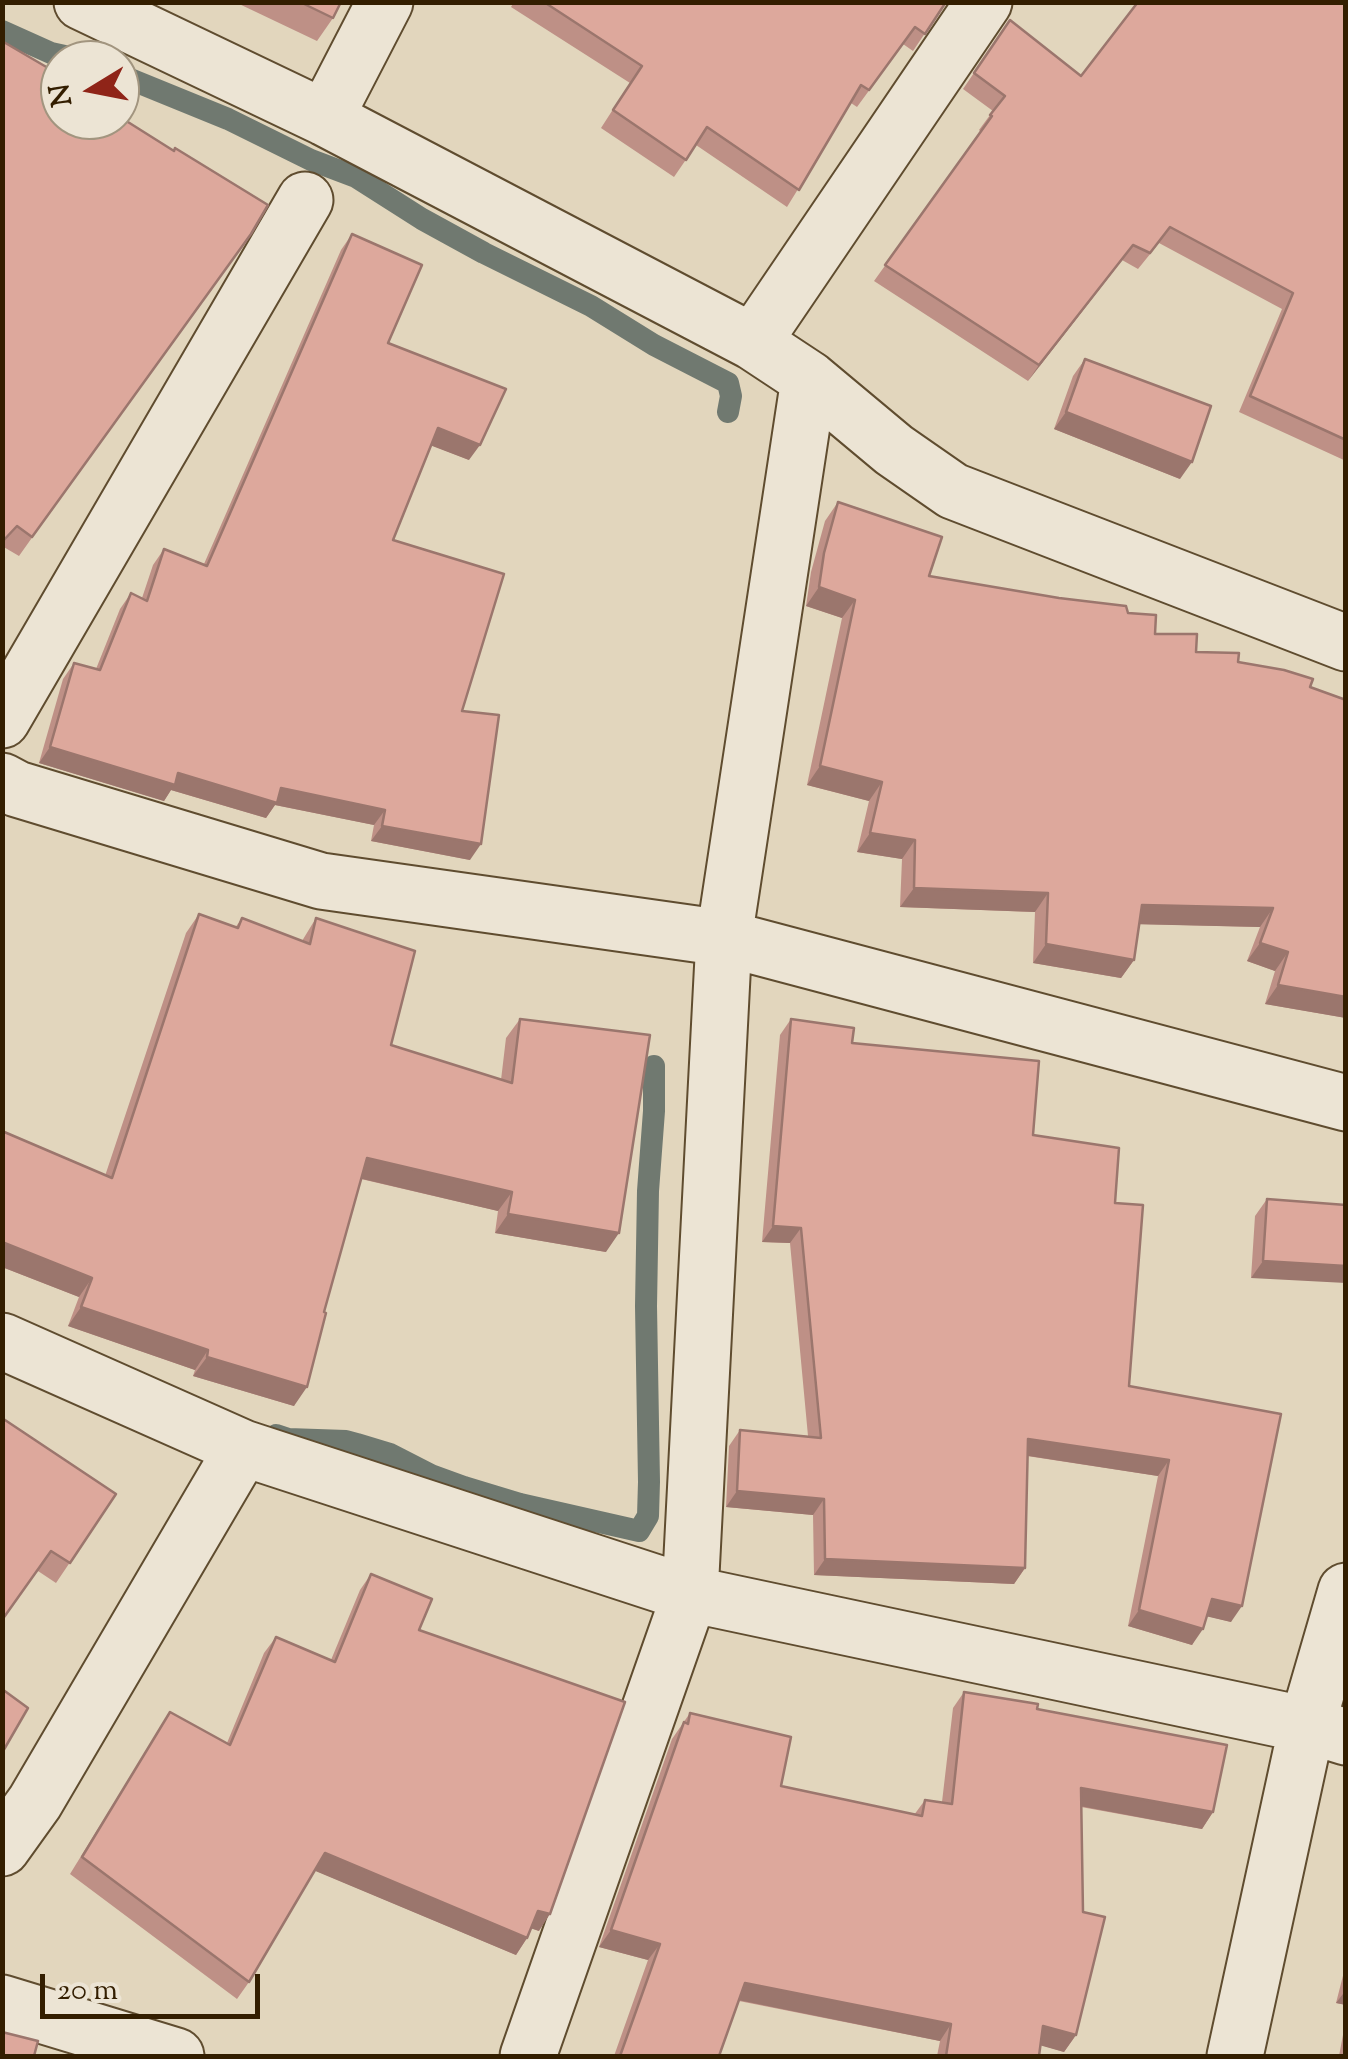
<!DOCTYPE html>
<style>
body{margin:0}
#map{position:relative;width:1348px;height:2059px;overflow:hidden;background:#e2d6bd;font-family:"Sorts Mill Goudy",serif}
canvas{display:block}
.frame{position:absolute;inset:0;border:5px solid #331e00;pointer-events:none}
.north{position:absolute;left:40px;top:40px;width:100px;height:100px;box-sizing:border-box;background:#ece4d4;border:2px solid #a2957f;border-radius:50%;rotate:260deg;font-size:28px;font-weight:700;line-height:40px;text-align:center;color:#331e00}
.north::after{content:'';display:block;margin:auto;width:35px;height:45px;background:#8f2418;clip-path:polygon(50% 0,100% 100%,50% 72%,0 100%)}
.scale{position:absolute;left:40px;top:1974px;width:220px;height:45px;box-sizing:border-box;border:5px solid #331e00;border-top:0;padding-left:12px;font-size:30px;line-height:35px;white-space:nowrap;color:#331e00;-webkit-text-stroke:8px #ece4d4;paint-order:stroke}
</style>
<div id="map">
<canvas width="1348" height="2059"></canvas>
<div class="frame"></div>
<div class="north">N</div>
<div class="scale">20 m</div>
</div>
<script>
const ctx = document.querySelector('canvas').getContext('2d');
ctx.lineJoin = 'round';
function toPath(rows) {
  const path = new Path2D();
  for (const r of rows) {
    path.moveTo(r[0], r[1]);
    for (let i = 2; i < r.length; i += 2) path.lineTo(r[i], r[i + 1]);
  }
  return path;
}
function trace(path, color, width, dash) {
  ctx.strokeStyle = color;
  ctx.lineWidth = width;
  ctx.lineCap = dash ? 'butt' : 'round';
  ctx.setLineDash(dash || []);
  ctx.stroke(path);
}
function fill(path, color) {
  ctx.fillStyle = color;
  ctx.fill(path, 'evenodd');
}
trace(toPath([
 [2,31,51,53,83,60],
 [120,75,228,119,311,160,356,177,422,219,484,253,591,306,654,345,728,383,731,396,728,412],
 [276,1435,288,1439,346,1441,357,1444,390,1454,431,1475,464,1487,520,1504,639,1531,648,1516,649,1482,646,1306,648,1191,654,1111,654,1066]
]), '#707970', 22);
const minor = toPath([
 [82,2,325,118,753,342,809,379,724,938,690,1594,528,2056],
 [325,118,385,2],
 [753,342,984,2],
 [809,379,894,450,953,491,1346,643],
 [2,720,305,200],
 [2,781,17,789,321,881,724,938,1346,1103],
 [2,1341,243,1448,690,1594,1307,1725,1346,1737],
 [2,1848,35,1802,243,1448],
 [2,2003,176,2056],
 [1235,2056,1307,1725,1346,1591]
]);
trace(minor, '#5f4c2f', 59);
trace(minor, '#ece4d4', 55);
fill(toPath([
 [235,2,341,2,333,18,317,41],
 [514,2,946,2,913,51,903,44,857,107,851,103,787,207,696,145,674,177,601,128,630,83,511,7],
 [1346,2,1346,461,1239,412,1282,309,1159,243,1138,269,1122,260,1028,381,874,281,981,132,979,130,993,111,963,89,1010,20,1081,76],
 [2,41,60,120,174,151,268,205,19,556,2,546],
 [352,234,388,343,469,460,431,445,393,540,462,711,470,860,371,841,374,825,275,805,266,818,171,790,164,801,39,763,63,679,74,663,96,669,120,609,131,593,142,598,153,565,164,549,204,564,341,250],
 [1085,359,1180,479,1054,429,1073,376],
 [838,502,929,576,1128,613,1155,634,1196,652,1238,662,1346,700,1346,1018,1265,1004,1275,971,1247,961,1260,927,1139,924,1134,960,1121,978,1033,963,1035,912,900,907,902,859,857,852,869,801,807,785,842,618,806,606,811,572,825,521],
 [199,914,235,928,242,918,302,941,316,918,391,1045,501,1080,506,1038,520,1019,606,1252,495,1233,498,1211,361,1179,294,1406,193,1376,195,1370,68,1326,79,1297,2,1267,2,1131,105,1176,186,933],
 [791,1019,852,1043,1033,1135,1115,1203,1129,1386,1281,1414,1231,1622,1207,1616,1192,1645,1128,1626,1158,1476,1027,1456,1025,1568,1014,1584,814,1575,813,1515,726,1507,729,1446,740,1430,808,1436,790,1243,762,1242,780,1035],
 [1267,1199,1346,1205,1251,1278,1255,1216],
 [2,1418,116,1494,56,1583,38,1571],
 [371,1574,419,1630,539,1931,531,1928,527,1938,516,1955,314,1870,249,1982,237,1999,70,1874,170,1712,227,1743,264,1653,276,1637,331,1660,360,1590],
 [964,1692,1037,1709,1213,1812,1202,1829,1081,1807,1076,2035,1064,2052,1041,2045,1039,2056,937,2056,940,2041,739,2001,719,2056,614,2056,648,1960,599,1947,672,1739,690,1713,781,1786,914,1815,925,1800,942,1802,953,1708],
 [1346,1964,1346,2005,1336,2003],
 [1346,2019,1346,2056,1339,2056]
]), '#be9086');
fill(toPath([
 [1133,245,1122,260,1028,381,1039,365],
 [1066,412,1192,462,1180,479,1054,429],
 [438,428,480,445,469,460,427,444],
 [819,587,855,600,842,618,806,606],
 [50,747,178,773,281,788,385,810,374,825,275,805,266,818,171,790,164,801,39,763],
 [820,766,882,782,869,801,807,785],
 [382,826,481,844,470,860,371,841],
 [870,833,915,840,902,859,857,852],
 [914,888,1048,893,1035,912,900,907],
 [1142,905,1273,908,1260,927,1129,924],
 [1260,943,1288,952,1275,971,1247,961],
 [1046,944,1134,960,1121,978,1033,963],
 [1278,985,1346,997,1346,1018,1265,1004],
 [367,1158,512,1192,498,1211,354,1177],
 [508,1214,619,1233,606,1252,495,1233],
 [773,1226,801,1228,790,1243,762,1242],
 [2,1242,92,1278,79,1297,2,1267],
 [1263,1261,1346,1266,1346,1283,1251,1278],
 [81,1307,208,1350,195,1370,68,1326],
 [207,1357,307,1387,294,1406,193,1376],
 [1028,1439,1169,1460,1158,1476,1016,1454],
 [737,1491,824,1499,813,1515,726,1507],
 [825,1559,1025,1568,1014,1584,814,1575],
 [1212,1599,1242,1606,1231,1622,1201,1615],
 [1139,1610,1203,1629,1192,1645,1128,1626],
 [1081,1788,1213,1812,1202,1829,1069,1804],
 [325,1853,527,1938,516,1955,313,1870],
 [538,1911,550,1914,539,1931,527,1927],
 [611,1930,660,1944,648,1960,599,1947],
 [745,1983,951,2024,940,2041,733,1999],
 [1346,1990,1346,2005,1336,2003],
 [1043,2026,1076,2035,1064,2052,1032,2043]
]), '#9b766d');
const building = toPath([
 [300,2,341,2,333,18,300,2],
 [544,2,946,2,925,34,915,27,869,90,861,85,799,190,707,127,686,160,613,110,642,66,544,2],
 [1138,2,1346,2,1346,440,1250,396,1293,293,1170,227,1150,253,1133,245,1039,365,885,265,992,116,990,115,1005,96,974,73,1010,20,1081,76,1138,2],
 [2,41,60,75,60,120,120,120,120,117,174,151,175,148,268,205,251,234,32,537,17,526,2,542,2,41],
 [352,234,422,265,388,343,506,389,480,445,438,428,393,540,504,574,462,711,499,715,481,844,382,826,385,810,281,788,277,803,178,773,175,785,50,747,74,663,100,670,131,593,147,601,164,549,207,566,352,234],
 [1085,359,1211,406,1192,462,1066,412,1085,359],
 [838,502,942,537,929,576,1059,598,1126,606,1128,613,1156,615,1155,634,1197,634,1196,652,1239,653,1238,662,1284,670,1313,679,1310,687,1346,700,1346,997,1278,985,1288,952,1260,943,1273,908,1142,905,1134,960,1046,944,1048,893,914,888,915,840,870,833,882,782,820,766,855,600,819,587,824,553,838,502],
 [199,914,238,928,242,918,310,944,316,918,415,951,391,1045,512,1083,520,1019,650,1035,619,1233,508,1214,512,1192,367,1158,324,1312,326,1313,307,1387,207,1357,208,1350,81,1307,92,1278,2,1242,2,1131,112,1178,199,914],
 [791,1019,854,1028,852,1043,1039,1061,1033,1135,1119,1148,1115,1203,1143,1205,1129,1386,1281,1414,1242,1606,1212,1599,1203,1629,1139,1610,1169,1460,1028,1439,1025,1568,825,1559,824,1499,737,1491,740,1430,821,1438,801,1228,773,1226,791,1019],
 [1267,1199,1346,1205,1346,1266,1263,1261,1267,1199],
 [2,1418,116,1494,70,1563,51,1551,2,1620,2,1418],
 [371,1574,432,1599,419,1630,625,1702,550,1914,538,1911,527,1938,325,1853,249,1982,82,1857,170,1712,230,1745,276,1637,335,1662,371,1574],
 [2,1689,28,1708,2,1753,2,1689],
 [964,1692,1038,1704,1037,1709,1227,1745,1213,1812,1081,1788,1083,1912,1105,1917,1076,2035,1043,2026,1039,2056,946,2056,951,2024,745,1983,719,2056,620,2056,660,1944,611,1930,684,1722,688,1724,690,1713,791,1737,781,1786,922,1816,925,1800,952,1804,964,1692],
 [2,2032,38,2041,34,2056,2,2056,2,2032]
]);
fill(building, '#dda89c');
trace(building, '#9b766d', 2.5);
</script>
